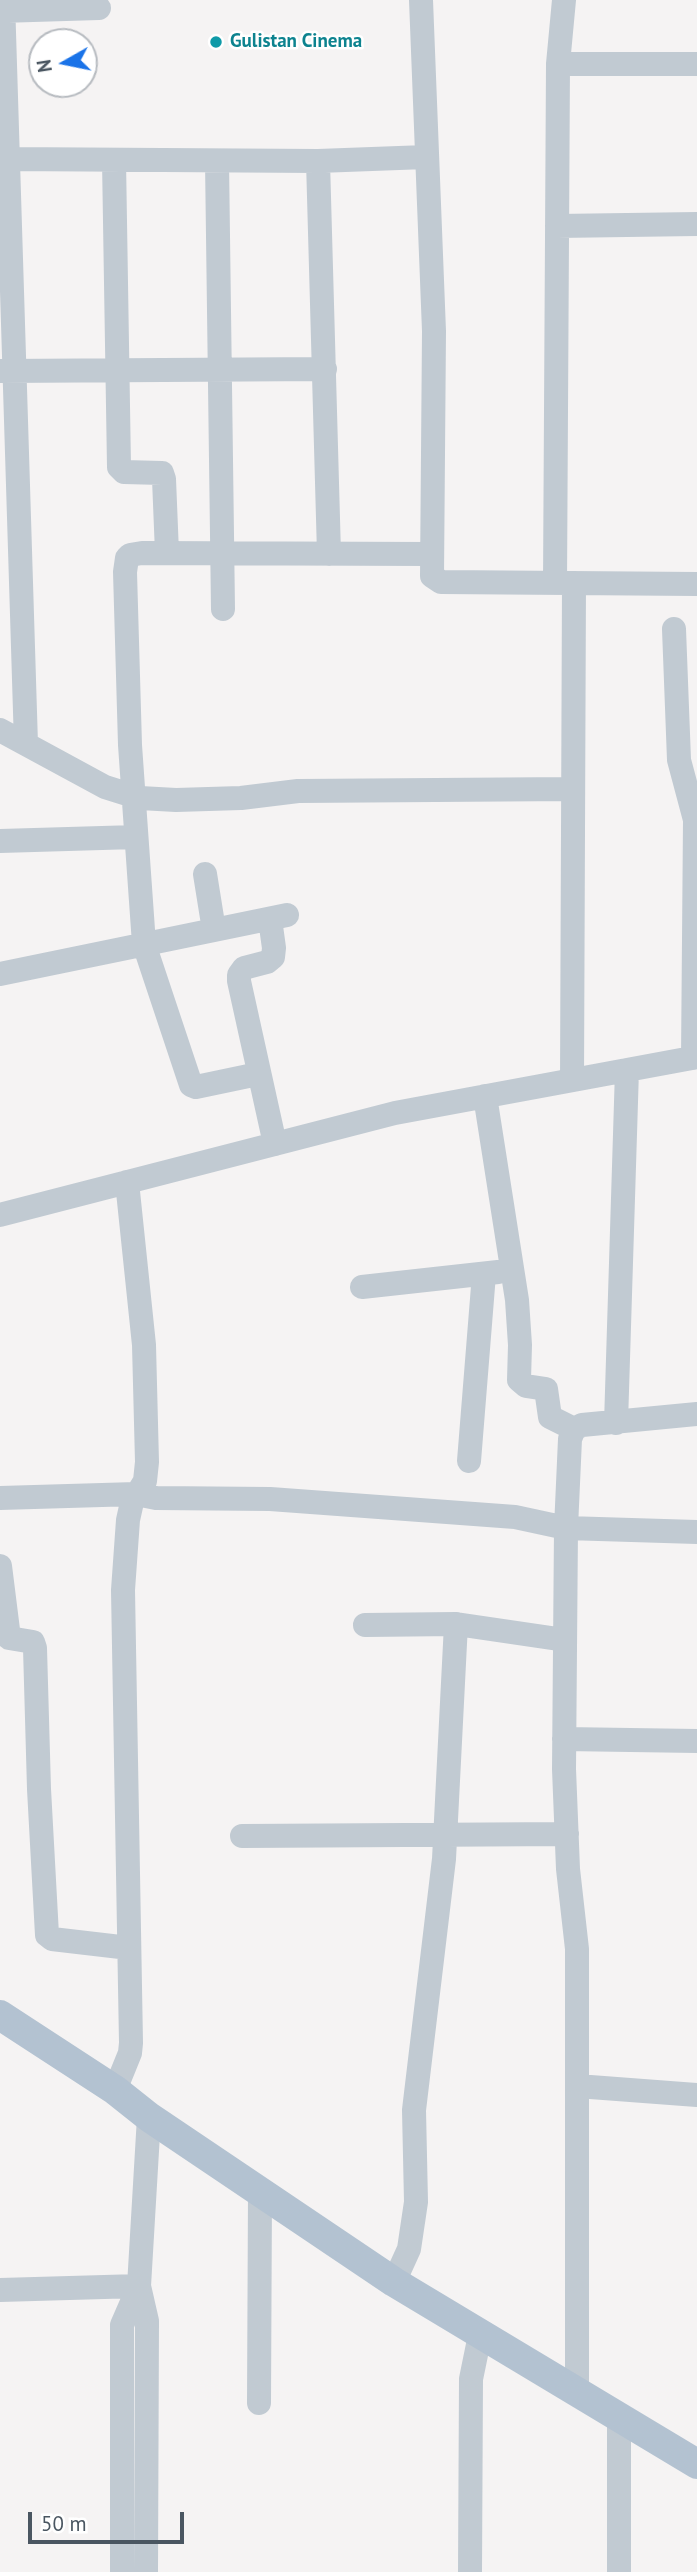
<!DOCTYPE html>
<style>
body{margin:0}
#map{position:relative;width:697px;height:2572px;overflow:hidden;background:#f5f3f3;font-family:"PT Sans",sans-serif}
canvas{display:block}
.north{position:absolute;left:28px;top:28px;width:70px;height:70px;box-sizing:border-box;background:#fff;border:2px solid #b7bbc0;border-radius:50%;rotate:261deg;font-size:19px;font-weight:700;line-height:28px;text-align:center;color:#4a5661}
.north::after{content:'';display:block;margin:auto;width:24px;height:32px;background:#1a73e8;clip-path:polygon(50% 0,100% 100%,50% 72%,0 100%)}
.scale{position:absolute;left:28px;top:2512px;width:156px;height:32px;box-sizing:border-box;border:4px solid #4a5661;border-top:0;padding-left:9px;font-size:21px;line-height:24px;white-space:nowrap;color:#4a5661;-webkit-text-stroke:5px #fff;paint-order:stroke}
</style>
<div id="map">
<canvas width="697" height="2572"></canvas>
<div class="north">N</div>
<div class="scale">50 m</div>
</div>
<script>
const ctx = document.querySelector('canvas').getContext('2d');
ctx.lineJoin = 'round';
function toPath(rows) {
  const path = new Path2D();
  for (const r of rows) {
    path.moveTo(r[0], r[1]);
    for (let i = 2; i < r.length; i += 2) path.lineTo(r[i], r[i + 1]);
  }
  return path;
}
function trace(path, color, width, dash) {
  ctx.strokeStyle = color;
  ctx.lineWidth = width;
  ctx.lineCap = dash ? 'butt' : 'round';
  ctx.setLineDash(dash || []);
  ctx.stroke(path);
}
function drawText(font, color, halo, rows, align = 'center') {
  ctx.font = font + ' "PT Sans",sans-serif';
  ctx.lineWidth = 5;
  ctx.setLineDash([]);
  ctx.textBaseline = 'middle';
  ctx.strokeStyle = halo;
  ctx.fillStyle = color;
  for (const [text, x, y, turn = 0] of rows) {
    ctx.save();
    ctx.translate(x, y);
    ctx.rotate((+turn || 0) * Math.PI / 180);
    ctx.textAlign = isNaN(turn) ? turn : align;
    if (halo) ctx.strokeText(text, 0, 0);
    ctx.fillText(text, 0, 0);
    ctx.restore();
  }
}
trace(toPath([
 [3,0,26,744],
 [421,0,434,331,432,576,441,582,697,584],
 [0,11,99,8],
 [558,64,697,64],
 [7,159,318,161,426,157],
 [114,160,119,467,124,472,162,473,164,479,167,553],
 [217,161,223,609],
 [318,161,329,554],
 [557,226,697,224],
 [1,371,325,369],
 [555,583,558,64,564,0],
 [674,629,679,760,695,820,693,1058],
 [0,730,105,787,140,798,176,800,241,798,298,791,572,789],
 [0,841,136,837],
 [205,874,214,930],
 [270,919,274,948,273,957,267,962,244,968,239,975,239,981,275,1144],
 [0,974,287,915],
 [258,1074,196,1087,191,1085,144,944,130,745,125,572,127,558,130,555,142,553,430,554],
 [572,1080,574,583],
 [485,1096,517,1300,520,1345,519,1380,526,1386,546,1389,550,1417,574,1429],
 [0,1215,395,1113,697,1057],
 [362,1287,498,1272],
 [616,1423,627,1070],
 [469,1461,484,1274],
 [0,1498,136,1494,156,1498,270,1499,515,1517,566,1528,697,1532],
 [0,1566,9,1638,33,1642,35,1648,39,1789,47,1935,52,1939,129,1948],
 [365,1625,456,1624,565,1640],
 [564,1739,697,1741],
 [242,1836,567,1834],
 [577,2086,697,2095],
 [115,2090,130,2053,131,2043,123,1590,128,1520,132,1502,145,1481,147,1462,144,1345,127,1182],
 [394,2282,409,2249,416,2202,414,2110,444,1859,456,1624],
 [0,2290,139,2286],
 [577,2391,577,1949,568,1869,564,1769,566,1528,570,1439,574,1429,582,1425,697,1414],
 [259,2403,260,2192],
 [122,2572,122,2325,139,2286],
 [146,2572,147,2321,139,2286,149,2117],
 [470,2572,471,2379,480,2335],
 [619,2572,619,2416]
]), '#c1cad2', 24);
trace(toPath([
 [0,2015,115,2090,149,2117,394,2282,697,2464]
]), '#b3c2d1', 30);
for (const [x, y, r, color] of [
 [216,42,7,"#0f9aa8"]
]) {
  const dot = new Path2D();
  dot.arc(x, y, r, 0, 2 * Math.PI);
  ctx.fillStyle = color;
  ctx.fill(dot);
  trace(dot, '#fff', 2.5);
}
drawText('bold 19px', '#0d838f', '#fff', [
 ["Gulistan Cinema",230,42]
], 'left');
</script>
